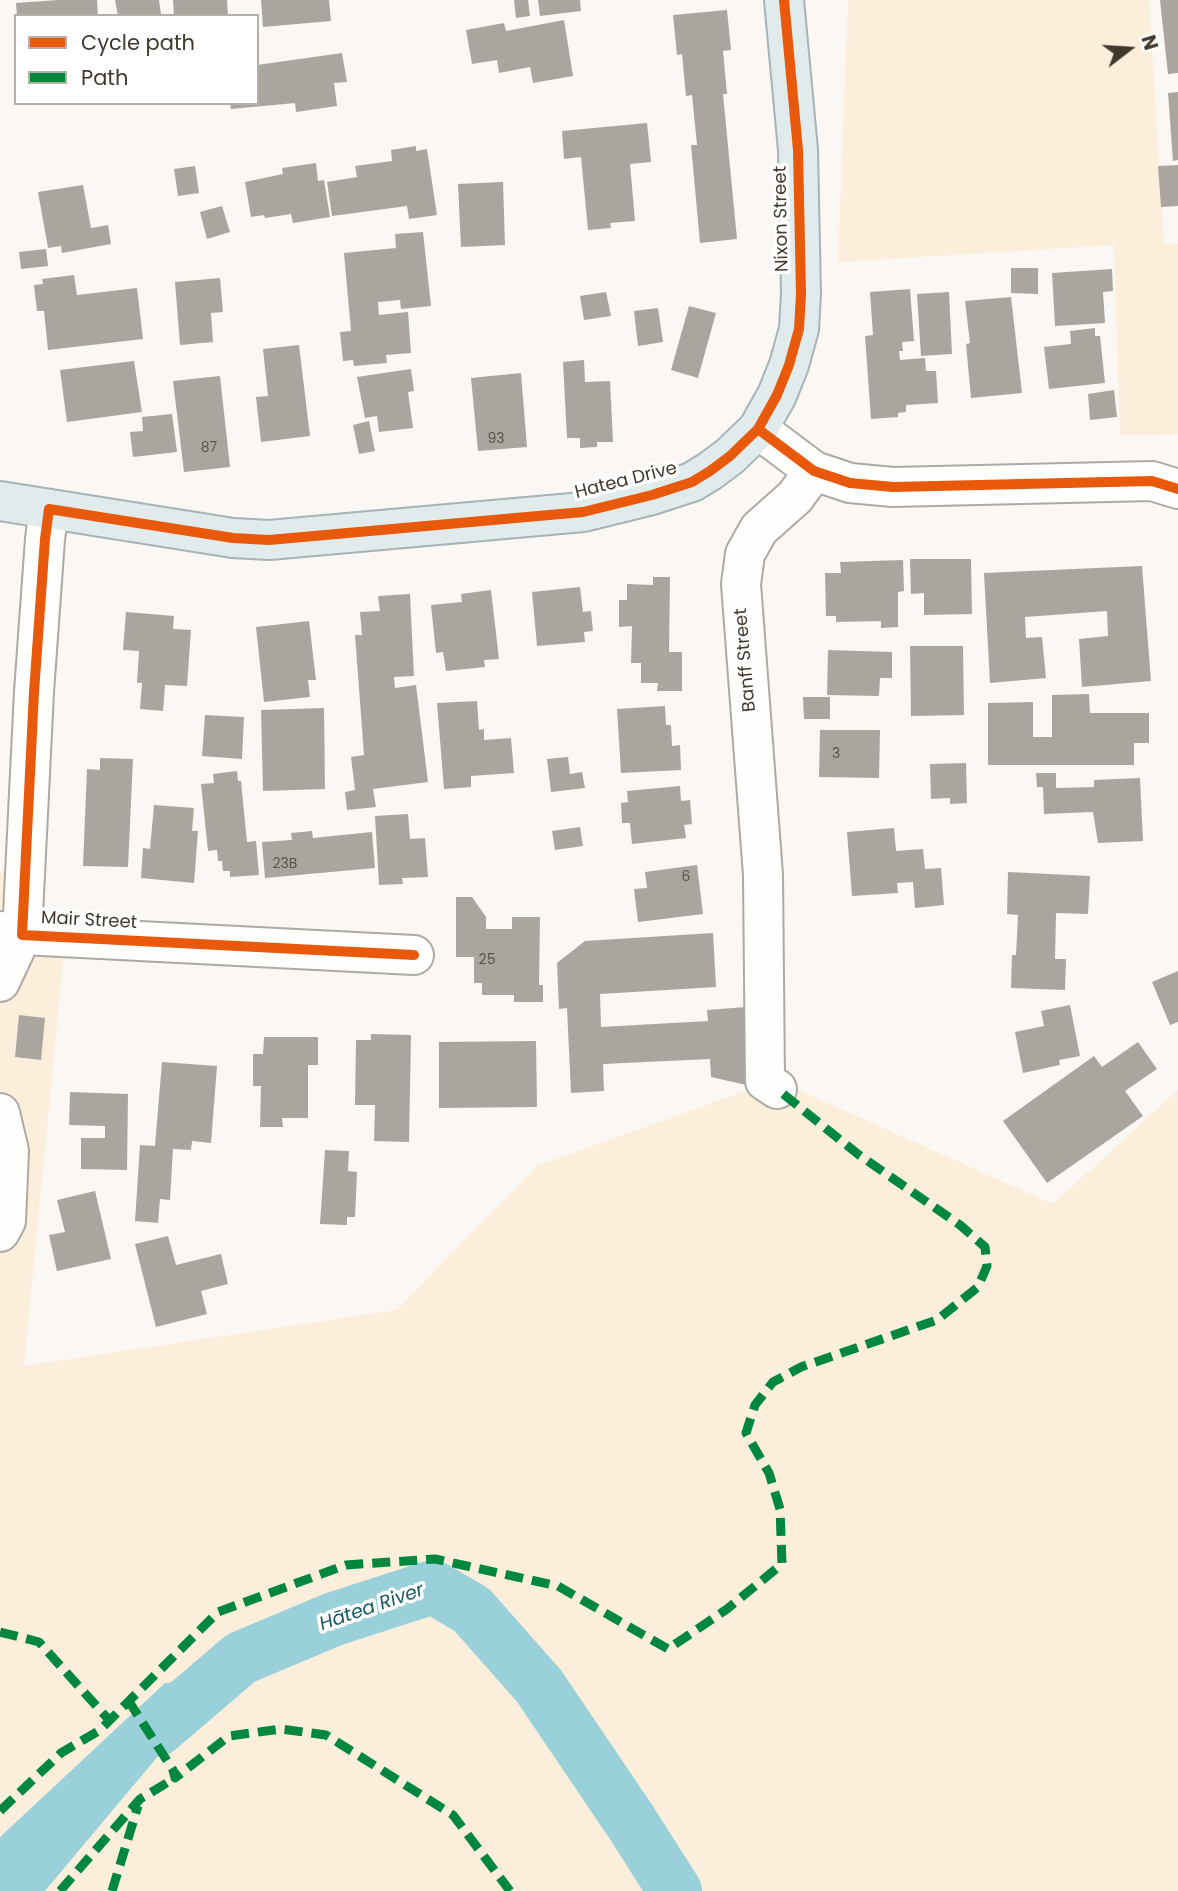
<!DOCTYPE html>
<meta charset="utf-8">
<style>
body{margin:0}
#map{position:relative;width:1178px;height:1891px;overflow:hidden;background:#faf7f4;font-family:Poppins,sans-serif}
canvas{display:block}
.legend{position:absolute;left:14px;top:14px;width:245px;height:91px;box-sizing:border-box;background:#fff;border:2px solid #b3b0ab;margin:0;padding:9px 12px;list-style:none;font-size:21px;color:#41392d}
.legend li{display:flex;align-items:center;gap:14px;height:35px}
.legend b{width:35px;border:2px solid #b3b0ab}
.north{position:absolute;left:1094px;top:14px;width:70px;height:70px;-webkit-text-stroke:5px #fff;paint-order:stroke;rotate:73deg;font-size:19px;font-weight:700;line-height:28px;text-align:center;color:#41392d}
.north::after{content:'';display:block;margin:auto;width:24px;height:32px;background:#41392d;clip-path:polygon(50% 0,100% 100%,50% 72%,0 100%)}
</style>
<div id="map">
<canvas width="1178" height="1891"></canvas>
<ul class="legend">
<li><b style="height:9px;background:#e8590c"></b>Cycle path</li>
<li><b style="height:9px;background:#00873e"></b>Path</li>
</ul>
<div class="north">N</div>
</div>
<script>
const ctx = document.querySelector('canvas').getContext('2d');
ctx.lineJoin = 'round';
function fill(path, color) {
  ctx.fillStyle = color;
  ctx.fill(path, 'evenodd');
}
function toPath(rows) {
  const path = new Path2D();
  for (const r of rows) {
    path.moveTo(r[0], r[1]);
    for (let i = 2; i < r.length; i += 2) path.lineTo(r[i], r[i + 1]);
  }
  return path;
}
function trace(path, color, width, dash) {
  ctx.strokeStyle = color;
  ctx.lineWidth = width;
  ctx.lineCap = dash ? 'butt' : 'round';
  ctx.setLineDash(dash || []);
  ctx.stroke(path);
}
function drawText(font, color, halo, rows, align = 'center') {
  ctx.font = font + ' Poppins,sans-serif';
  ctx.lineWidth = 7;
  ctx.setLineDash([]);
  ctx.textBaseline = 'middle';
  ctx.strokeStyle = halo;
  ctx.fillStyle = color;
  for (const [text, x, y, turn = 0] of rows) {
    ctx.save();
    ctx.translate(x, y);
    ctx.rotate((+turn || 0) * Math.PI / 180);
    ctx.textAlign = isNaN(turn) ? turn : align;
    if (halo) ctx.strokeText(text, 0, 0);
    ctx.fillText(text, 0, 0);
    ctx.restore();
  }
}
fill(toPath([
 [848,0,1149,0,1164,243,1178,244,1178,434,1120,435,1114,245,838,262],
 [0,872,26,874,32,926,65,942,24,1366,397,1310,537,1166,776,1080,1053,1204,1178,1090,1178,1891,45,1891,220,1682,165,1683,0,1837]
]), '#fbefdc');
fill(toPath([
 [221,1681,45,1891,0,1891,0,1837,165,1683]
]), '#99d0d9');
trace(toPath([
 [158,1729,241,1658,334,1619,433,1587,472,1610,539,1686,631,1822,675,1891]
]), '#99d0d9', 54);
fill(toPath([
 [58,0,97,0,98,16,17,16,16,3],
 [115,0,159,0,161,14,118,16],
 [173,0,227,0,228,16,174,16],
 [261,0,329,0,331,21,263,27],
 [514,0,528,0,530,16,516,18],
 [538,0,580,0,581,11,540,16],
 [1160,0,1178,0,1178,73,1168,74],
 [727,10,731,50,723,51,727,94,723,94,737,239,700,243,691,145,697,145,692,95,686,96,682,54,677,55,673,15],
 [564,20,573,76,533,83,530,67,499,73,497,60,472,64,466,30,504,23,506,31],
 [342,53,347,82,334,83,337,106,296,112,295,103,231,109,230,103,257,103,257,65],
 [1178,92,1178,160,1173,161,1168,93],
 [647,123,651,162,630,164,635,221,610,223,611,228,588,230,581,157,564,159,562,131],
 [416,146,416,151,427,149,437,215,409,219,407,206,332,216,327,182,357,177,355,166,392,161,391,150],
 [316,163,318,181,324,180,330,217,293,223,291,214,265,218,264,215,251,217,245,182,283,174,282,168],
 [1178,165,1178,206,1161,207,1158,166],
 [195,166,199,193,178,196,174,169],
 [503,182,505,245,461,247,458,184],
 [83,185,91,228,108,225,111,244,62,253,61,246,48,248,38,192],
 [222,206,230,232,207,239,200,212],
 [423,232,431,306,401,309,400,300,378,302,379,315,408,312,411,353,386,355,387,363,354,366,353,360,343,361,340,332,351,331,344,253,396,248,395,234],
 [46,249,48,266,21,269,19,252],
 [1011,268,1038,268,1038,294,1011,293],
 [1112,269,1113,291,1103,292,1105,323,1055,326,1052,273],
 [74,275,77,295,137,288,143,339,48,350,44,311,37,311,34,285,43,284,42,279],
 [220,278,223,312,211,313,213,342,180,345,175,282],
 [910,289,914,341,902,342,903,351,899,351,900,360,925,358,926,371,936,371,938,403,906,405,906,412,898,413,898,417,871,419,865,336,873,335,870,292],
 [606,292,611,316,584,320,580,296],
 [949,292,952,354,921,356,917,294],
 [1011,297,1022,393,971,398,966,344,970,343,965,301],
 [689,306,716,313,698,378,671,370],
 [658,308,663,342,638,346,634,311],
 [1095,328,1095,336,1100,336,1105,383,1049,389,1044,347,1071,344,1070,331],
 [299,345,310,436,261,442,256,397,268,396,263,349],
 [584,360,585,382,610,381,613,442,597,442,597,447,580,448,580,438,567,438,563,362],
 [134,361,142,412,67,422,60,370],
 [411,369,414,391,408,392,413,428,379,432,377,416,365,418,357,377],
 [521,373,527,447,478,451,471,378],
 [220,376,230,467,184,472,173,381],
 [1114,390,1117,417,1090,420,1088,394],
 [172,414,177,452,133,457,130,432,143,431,142,417],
 [369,421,375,451,359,454,353,425],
 [910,559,971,559,972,614,924,615,924,593,911,594],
 [903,560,904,591,898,592,898,627,881,628,881,621,836,622,836,616,826,616,825,573,841,573,840,562],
 [1142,566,1151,681,1082,687,1079,639,1108,636,1107,611,1025,617,1026,638,1042,637,1046,678,990,683,984,573],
 [653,577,670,577,669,652,682,652,682,691,657,691,658,683,641,683,641,663,631,663,632,626,619,627,619,600,627,600,627,584,653,585],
 [580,587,583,612,591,611,593,631,584,632,585,642,537,646,532,592],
 [491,590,499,659,484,660,485,667,446,671,443,652,436,653,431,605,462,602,461,594],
 [410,594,414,676,394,677,395,688,416,685,428,782,373,789,376,807,347,810,345,792,355,790,351,757,364,755,355,635,362,635,360,612,380,611,378,596],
 [126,612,174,616,173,629,191,630,187,686,165,685,163,711,140,709,142,683,137,683,139,651,123,650],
 [309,621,316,680,308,680,310,697,264,702,256,627],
 [910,646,963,646,964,715,911,716],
 [828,650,892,652,892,678,880,678,879,696,827,695],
 [1089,694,1090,713,1149,713,1149,743,1134,743,1134,765,988,765,988,703,1033,702,1033,737,1052,737,1052,695],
 [803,697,830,697,830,719,804,719],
 [477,701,479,730,484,729,484,740,511,738,514,773,471,776,471,787,444,789,437,703],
 [665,706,666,725,671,725,672,746,680,745,681,770,621,773,617,709],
 [324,708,325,789,263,791,261,710],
 [205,715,244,717,242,759,202,756],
 [820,730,880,730,879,778,819,777],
 [568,757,570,774,582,772,585,788,551,792,547,759],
 [100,758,133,759,128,867,83,866,87,769,100,770],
 [966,763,967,803,950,804,950,798,931,799,930,764],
 [237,771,238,781,241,781,247,842,256,841,259,875,230,877,230,871,223,871,222,861,218,861,217,850,208,851,201,784,214,783,213,774],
 [1036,773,1056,773,1056,788,1094,787,1094,780,1140,778,1143,841,1098,843,1093,812,1044,814,1043,787,1037,787],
 [680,786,681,801,690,800,692,824,684,825,686,838,632,844,630,823,622,823,621,803,628,802,627,791],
 [154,805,194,808,192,831,198,831,194,883,141,878,143,848,150,849],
 [408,814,410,839,425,838,428,877,402,878,403,884,379,885,375,816],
 [580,827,583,846,555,850,552,831],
 [894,828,896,851,923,849,925,869,941,868,944,905,915,908,913,882,897,883,898,893,852,896,847,832],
 [312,831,313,838,372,832,375,868,265,878,262,842,292,840,291,833],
 [697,865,703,914,638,922,634,889,647,888,645,872],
 [1008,872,1090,876,1088,914,1056,913,1055,959,1066,959,1065,990,1011,988,1012,955,1016,955,1018,915,1007,914],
 [456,897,472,897,486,917,486,929,512,929,512,917,540,917,539,985,543,985,543,1002,514,1002,514,995,482,995,482,983,474,983,474,957,456,957],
 [713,933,716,987,600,994,601,1027,708,1021,707,1010,746,1007,751,1086,711,1077,710,1059,603,1064,604,1091,571,1093,567,1008,559,1009,557,963,585,941],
 [1178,971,1178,1022,1170,1025,1152,982],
 [1070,1005,1080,1056,1059,1060,1060,1065,1023,1073,1015,1032,1044,1026,1041,1011],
 [19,1015,45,1018,41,1060,15,1057],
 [371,1034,411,1035,409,1142,374,1141,375,1105,355,1105,356,1040,371,1040],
 [264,1037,318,1037,318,1065,308,1065,308,1118,282,1118,283,1127,260,1127,261,1086,253,1086,253,1054,263,1054],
 [536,1041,537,1107,439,1108,439,1042],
 [1138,1042,1157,1069,1125,1091,1143,1116,1047,1183,1003,1121,1094,1056,1102,1067],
 [162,1062,217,1066,211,1143,192,1141,191,1150,173,1149,170,1200,160,1199,158,1223,135,1221,140,1145,155,1146],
 [70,1092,128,1094,127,1170,81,1169,81,1138,105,1138,105,1126,69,1125],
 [325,1150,349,1151,348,1171,357,1172,355,1217,347,1217,347,1225,320,1224],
 [95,1191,111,1259,57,1271,49,1235,65,1232,57,1200],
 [168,1236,176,1265,221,1254,228,1284,201,1291,207,1314,156,1327,135,1244]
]), '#aaa69f');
const minor = toPath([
 [758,429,814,471,850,483,893,487,1152,481,1178,489],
 [49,509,45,539,34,692,22,935,414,955],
 [0,931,22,935,0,982],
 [777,1089,765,1081,763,875,741,584,745,554,759,529,795,497,814,471],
 [0,1113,9,1151,6,1221,0,1232]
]);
const major = toPath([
 [0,501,233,538,269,540,583,512,652,495,692,482,710,471,730,456,758,429,777,395,789,365,799,329,801,294,798,150,784,0]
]);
trace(minor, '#aea9a3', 42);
trace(major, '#a5b4b5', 42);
trace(minor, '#fefefd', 38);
trace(major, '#e1ebec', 38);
trace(toPath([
 [0,1632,39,1642,109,1720],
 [128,1700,173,1770,175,1778,229,1736,281,1729,326,1735,453,1815,510,1891],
 [0,1811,61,1753,100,1730,218,1612,346,1565,435,1559,558,1586,668,1649,727,1609,782,1564,780,1509,769,1473,746,1433,755,1405,773,1382,801,1367,937,1320,978,1287,987,1266,985,1247,960,1225,859,1155,777,1089],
 [60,1891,140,1799,175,1778],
 [112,1891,138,1806]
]), '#00873e', 9, [18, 9]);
trace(toPath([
 [758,429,814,471,850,483,893,487,1152,481,1178,489],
 [414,955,22,935,34,692,45,539,49,509,233,538,269,540,583,512,652,495,692,482,710,471,730,456,758,429,777,395,789,365,799,329,801,294,798,150,784,0]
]), '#e8590c', 10);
drawText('14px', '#5b544a', null, [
 ["93",496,439],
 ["87",209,448],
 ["3",836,754],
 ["23B",285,864],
 ["6",686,877],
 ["25",487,960]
]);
drawText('18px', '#41392d', '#fff', [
 ["Nixon Street",782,219,-91],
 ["Hatea Drive",626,481,-14],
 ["Banff Street",746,660,-95],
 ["Mair Street",89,921,3]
]);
drawText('italic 19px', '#175a65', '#fff', [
 ["Hātea River",372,1608,-19]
]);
</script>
